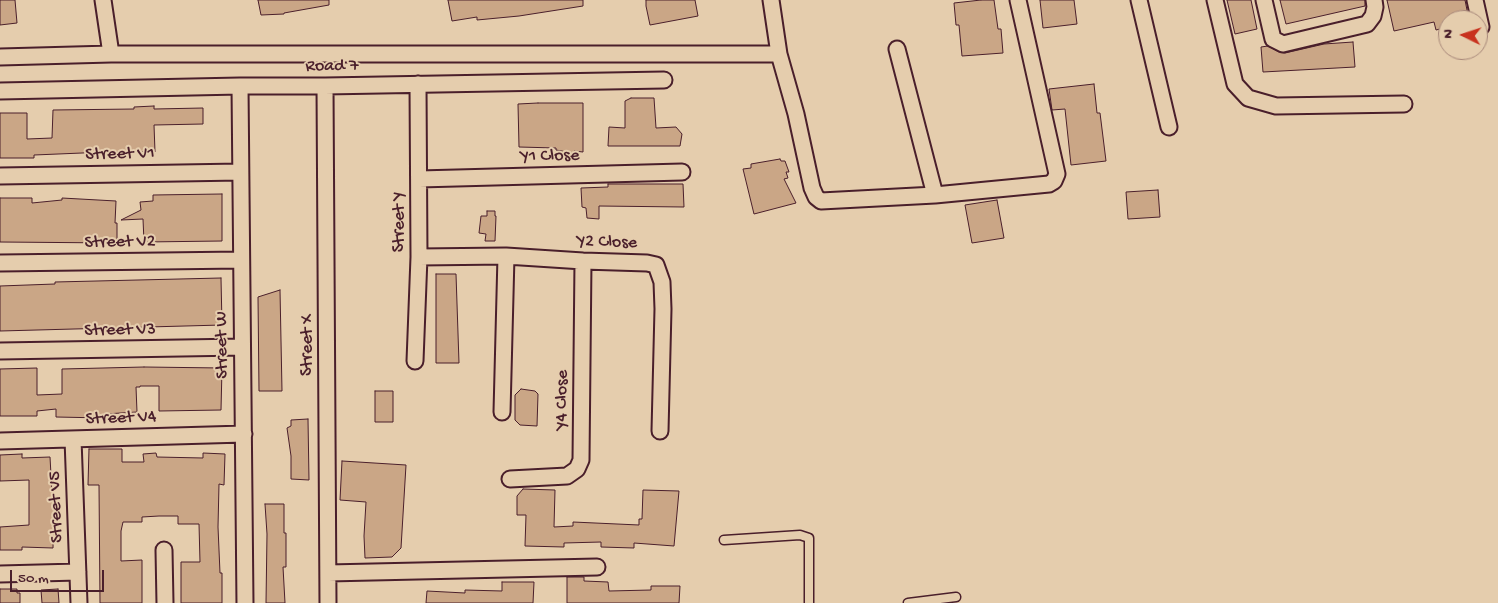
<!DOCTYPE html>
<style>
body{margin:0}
#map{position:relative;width:1498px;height:603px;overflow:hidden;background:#e5cdad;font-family:"Gochi Hand",sans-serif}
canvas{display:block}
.north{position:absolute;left:1438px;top:10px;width:50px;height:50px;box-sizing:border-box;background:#e5cdad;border:1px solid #a78779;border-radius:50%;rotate:274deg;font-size:14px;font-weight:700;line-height:20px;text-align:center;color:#4a1f2b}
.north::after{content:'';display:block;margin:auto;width:18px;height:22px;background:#c8321e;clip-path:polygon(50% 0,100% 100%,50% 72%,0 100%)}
.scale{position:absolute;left:10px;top:570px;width:94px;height:22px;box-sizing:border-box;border:2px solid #4a1f2b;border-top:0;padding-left:6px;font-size:15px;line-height:18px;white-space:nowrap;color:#4a1f2b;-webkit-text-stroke:4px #e5cdad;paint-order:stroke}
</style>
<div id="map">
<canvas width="1498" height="603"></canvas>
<div class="north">N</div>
<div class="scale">50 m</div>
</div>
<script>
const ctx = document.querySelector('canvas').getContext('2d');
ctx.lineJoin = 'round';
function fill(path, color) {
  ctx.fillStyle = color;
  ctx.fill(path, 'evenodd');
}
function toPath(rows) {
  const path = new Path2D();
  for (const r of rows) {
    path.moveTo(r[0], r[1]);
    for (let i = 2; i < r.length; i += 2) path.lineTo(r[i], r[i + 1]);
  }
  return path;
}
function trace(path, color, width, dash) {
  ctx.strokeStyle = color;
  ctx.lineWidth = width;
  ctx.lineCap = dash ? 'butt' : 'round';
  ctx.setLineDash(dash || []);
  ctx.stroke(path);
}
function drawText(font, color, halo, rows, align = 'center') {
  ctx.font = font + ' "Gochi Hand",sans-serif';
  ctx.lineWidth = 4;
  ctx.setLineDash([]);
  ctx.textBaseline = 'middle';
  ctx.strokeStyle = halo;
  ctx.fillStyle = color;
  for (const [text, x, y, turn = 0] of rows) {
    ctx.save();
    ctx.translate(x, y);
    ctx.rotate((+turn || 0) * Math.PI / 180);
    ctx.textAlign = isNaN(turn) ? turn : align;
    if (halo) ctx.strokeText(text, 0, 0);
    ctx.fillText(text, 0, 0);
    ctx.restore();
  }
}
const building = toPath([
 [0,0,15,0,17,23,0,25,0,0],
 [258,0,329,0,329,5,284,13,284,14,261,15,258,0],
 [448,0,583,0,583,6,519,16,477,20,477,17,452,21,448,0],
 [646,0,695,0,698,16,650,25,646,6,646,0],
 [981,0,994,0,998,29,1001,29,1003,53,962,56,959,25,956,25,954,3,981,0],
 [1040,0,1074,0,1077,24,1043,28,1040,0],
 [1227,0,1251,0,1257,29,1235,34,1227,0],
 [1280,0,1365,0,1365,6,1286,24,1280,0],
 [1387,0,1465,0,1469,20,1448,20,1448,27,1436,30,1434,22,1394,31,1387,0],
 [1353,42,1355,67,1263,72,1261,47,1268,46,1279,52,1285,53,1324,44,1353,42],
 [1094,84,1097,113,1100,113,1106,161,1071,165,1065,109,1052,110,1049,89,1094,84],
 [631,98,654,98,656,128,676,127,682,134,680,146,608,146,609,127,625,128,625,101,631,98],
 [538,103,583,103,583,152,574,151,573,153,556,150,556,148,519,147,518,104,538,103],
 [154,106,154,109,203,108,203,124,154,125,155,152,130,151,34,155,34,158,0,158,0,113,27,113,27,139,52,138,53,110,134,109,134,107,154,106],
 [780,159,781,161,785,161,789,172,786,172,788,178,784,179,796,203,754,214,743,169,751,168,751,164,780,159],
 [608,184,683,184,684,207,599,206,599,219,587,218,586,208,582,207,581,188,608,187,608,184],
 [1158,190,1160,217,1128,219,1126,192,1158,190],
 [222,194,222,241,144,242,143,219,121,220,141,210,140,202,153,201,153,195,222,194],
 [0,198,32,198,32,203,62,200,62,198,116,201,115,223,117,223,117,243,0,242,0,198],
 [997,200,1004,238,972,243,965,205,997,200],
 [487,211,495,211,495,216,496,216,495,241,485,241,486,234,479,233,481,216,487,216,487,211],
 [436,274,456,274,459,363,436,363,436,274],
 [221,278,222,325,0,331,0,286,55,284,55,282,221,278],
 [280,290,282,391,259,391,258,297,280,290],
 [144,367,222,368,221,410,159,411,159,386,140,386,140,387,136,387,137,412,105,414,105,418,56,417,56,409,37,411,37,416,0,416,0,369,37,368,37,395,62,394,62,369,144,367],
 [521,389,535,391,538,394,537,426,520,425,515,420,515,395,521,389],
 [375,391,393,391,393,422,375,422,375,391],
 [308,419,309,480,291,479,291,456,287,428,291,426,291,420,308,419],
 [89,449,122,449,122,462,144,462,143,454,156,453,157,457,203,458,203,453,225,454,224,485,219,484,218,527,220,573,222,573,222,603,181,603,181,562,200,562,199,524,178,524,178,516,159,516,142,517,142,522,123,522,121,531,121,561,142,560,142,603,100,603,99,485,88,485,89,449],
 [22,454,22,458,50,457,52,493,54,493,53,548,22,547,22,550,0,550,0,527,29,525,29,480,0,481,0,455,22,454],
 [342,461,406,465,401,548,392,557,365,558,364,536,366,502,340,500,342,461],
 [523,489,555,490,554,527,573,526,573,522,639,525,639,519,642,519,643,490,679,491,674,546,634,543,634,548,601,547,601,542,564,543,564,547,525,546,526,515,517,515,517,496,523,489],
 [265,504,284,504,284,533,286,533,286,567,283,567,285,603,266,603,267,534,265,504],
 [567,577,584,577,584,581,608,582,609,591,651,590,651,586,680,586,679,603,567,603,567,577],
 [502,582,534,582,533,603,426,603,427,591,465,593,465,590,502,591,502,582],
 [0,589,17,589,17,593,20,593,20,603,0,603,0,589],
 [58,589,59,603,42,603,41,590,58,589]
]);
fill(building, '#caa686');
trace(building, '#4a1f2b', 1);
const service = toPath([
 [724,540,800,535,809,538,809,603],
 [908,603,956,597]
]);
const minor = toPath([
 [103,0,111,54],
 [1139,0,1169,127],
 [1215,0,1235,84,1248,98,1276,106,1404,104],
 [1264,0,1273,39,1283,44,1367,24,1373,16,1375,7,1374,0],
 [1475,0,1481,27],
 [897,49,935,195],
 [779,54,796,114,812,188,816,197,821,201,935,195,1049,184,1054,181,1057,174,1018,0],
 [0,57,111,54,779,54,771,0],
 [240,86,245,603],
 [325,86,328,603],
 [0,91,240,86,325,86,664,80],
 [0,176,240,172],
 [419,179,682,172],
 [419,257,506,256,583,261,647,263,656,265,662,282,663,309,660,431],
 [0,263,241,260],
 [0,351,242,347],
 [415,361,419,257,418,84],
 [502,412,506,256],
 [73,439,79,603],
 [0,441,244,434],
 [510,479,567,476,577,469,581,460,583,261],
 [164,550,165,603],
 [328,573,597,567],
 [0,574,78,572]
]);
trace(service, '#4a1f2b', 11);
trace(minor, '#4a1f2b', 19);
trace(service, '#e5cdad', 8);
trace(minor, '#e5cdad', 15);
drawText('18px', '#4a1f2b', '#e5cdad', [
 ["Road 7",332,67,-1],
 ["Street V1",120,155,-1],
 ["Y1 Close",550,157,-1],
 ["Street Y",400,222,-90],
 ["Street V2",120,243,-1],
 ["Y2 Close",607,243,2],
 ["Street V3",120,331,-1],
 ["Street W",223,345,-91],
 ["Street X",308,345,-90],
 ["Y4 Close",563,400,-89],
 ["Street V4",121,419,-2],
 ["Street V5",57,507,-92]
]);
</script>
